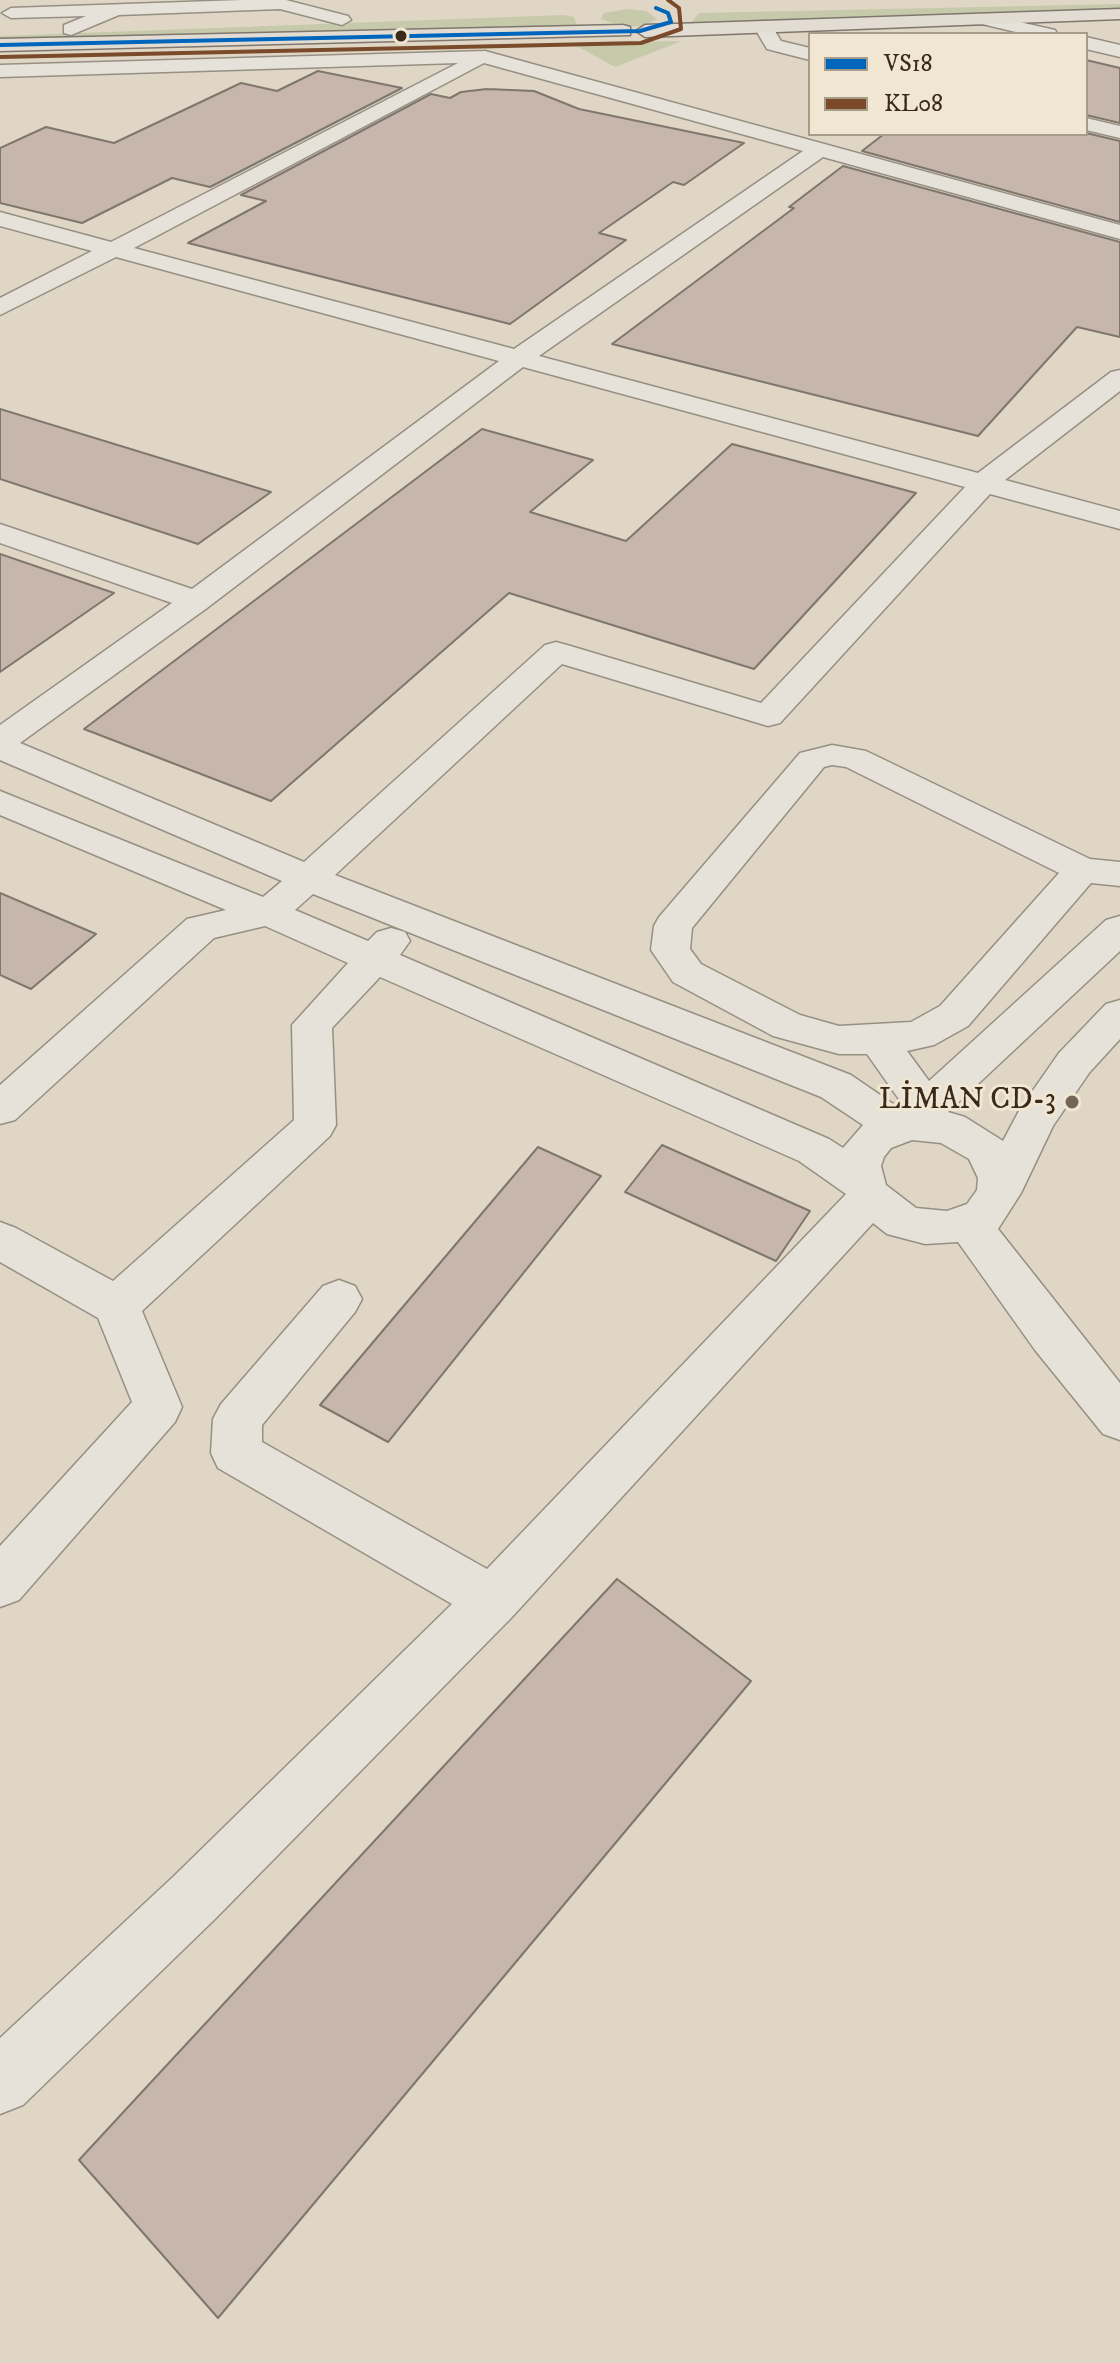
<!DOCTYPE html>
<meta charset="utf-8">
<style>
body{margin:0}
#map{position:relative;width:1120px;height:2363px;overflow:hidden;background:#dfd6c5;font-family:"IM FELL DW Pica",serif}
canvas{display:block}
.legend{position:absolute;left:808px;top:32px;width:280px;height:104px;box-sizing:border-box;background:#f1e6d2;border:2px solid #a79b89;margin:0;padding:10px 14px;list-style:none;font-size:24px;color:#392a1c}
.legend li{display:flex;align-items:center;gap:16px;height:40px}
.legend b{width:40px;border:2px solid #a79b89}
</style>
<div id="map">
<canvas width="1120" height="2363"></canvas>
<ul class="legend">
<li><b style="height:10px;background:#0065bd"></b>VS18</li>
<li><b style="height:10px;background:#7a4b2a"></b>KL08</li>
</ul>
</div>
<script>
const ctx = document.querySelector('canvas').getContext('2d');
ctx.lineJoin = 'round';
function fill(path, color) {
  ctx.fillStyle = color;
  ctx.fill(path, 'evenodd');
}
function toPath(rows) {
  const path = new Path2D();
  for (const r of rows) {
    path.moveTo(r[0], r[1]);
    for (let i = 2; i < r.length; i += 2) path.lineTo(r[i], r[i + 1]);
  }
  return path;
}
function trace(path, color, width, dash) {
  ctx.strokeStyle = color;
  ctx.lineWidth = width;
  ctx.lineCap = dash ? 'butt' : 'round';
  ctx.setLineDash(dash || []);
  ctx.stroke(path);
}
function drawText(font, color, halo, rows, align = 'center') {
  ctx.font = font + ' "IM FELL DW Pica",serif';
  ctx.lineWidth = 6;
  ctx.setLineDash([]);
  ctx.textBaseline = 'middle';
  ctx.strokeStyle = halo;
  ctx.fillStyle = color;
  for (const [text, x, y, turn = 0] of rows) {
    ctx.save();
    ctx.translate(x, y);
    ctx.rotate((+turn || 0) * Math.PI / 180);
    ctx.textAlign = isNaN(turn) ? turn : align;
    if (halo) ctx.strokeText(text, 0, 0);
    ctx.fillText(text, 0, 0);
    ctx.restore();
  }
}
fill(toPath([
 [1120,4,1120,9,689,25,699,13],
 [628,9,646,11,657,19,643,26,625,27,601,19,604,13],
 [564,15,574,17,578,27,0,40,0,36],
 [682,41,615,67,571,43]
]), '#c6caaa');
const building = toPath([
 [1086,60,1120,68,1120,123,1086,115,1086,60],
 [318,71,402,88,210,187,172,178,82,223,0,203,0,148,46,127,114,143,241,83,277,91,318,71],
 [487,89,534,91,579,109,744,143,684,185,673,182,599,233,626,240,510,324,188,243,266,201,241,195,431,94,450,98,461,92,487,89],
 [1086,133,1120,141,1120,222,862,151,884,134,1086,133],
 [843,166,1120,242,1120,337,1077,327,978,436,612,344,794,208,789,207,843,166],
 [0,409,271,492,198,544,0,479,0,409],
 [482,429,593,460,530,512,626,541,732,444,916,493,754,669,509,593,271,801,84,729,482,429],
 [0,554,114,593,0,672,0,554],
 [0,893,96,934,31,989,0,975,0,893],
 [662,1145,810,1211,776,1261,625,1192,662,1145],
 [538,1147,601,1176,388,1442,320,1405,538,1147],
 [617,1579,751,1681,218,2318,79,2160,617,1579]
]);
fill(building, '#c7b6ab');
trace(building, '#7f776d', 2);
const minor = toPath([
 [242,0,286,0,348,16,351,20,342,25,280,9,119,15,71,35,64,33,64,25,86,16,11,18,2,13,11,8,242,0],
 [984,14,1055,30,1057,34,1024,34,978,23,975,19,984,14],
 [763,21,770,23,781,41,810,48,810,60,767,49,754,27,763,21],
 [1086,37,1120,45,1120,57,1086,49,1086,37],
 [485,51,1120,225,1120,239,823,157,539,356,978,473,1111,372,1120,370,1120,391,1005,480,1120,511,1120,529,990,494,780,723,768,726,562,664,335,875,851,1075,899,1108,903,1105,867,1054,839,1054,773,1036,673,982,651,950,654,926,659,917,800,753,832,745,866,751,1090,859,1120,862,1120,886,1091,883,968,1026,934,1045,907,1051,929,1081,1106,920,1120,916,1120,951,948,1112,965,1117,1003,1141,1020,1109,1059,1053,1106,1004,1120,1000,1120,1039,1089,1073,1053,1126,1021,1193,998,1229,1120,1383,1120,1440,1103,1434,1035,1350,958,1242,925,1244,887,1234,873,1223,512,1617,216,1918,23,2105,0,2114,0,2038,174,1876,452,1604,218,1468,211,1453,213,1419,221,1404,323,1286,339,1280,355,1286,362,1299,355,1312,262,1425,262,1442,487,1569,846,1194,799,1161,380,977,332,1028,336,1125,330,1136,142,1311,182,1407,175,1422,19,1600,0,1607,0,1546,132,1402,98,1318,0,1262,0,1222,16,1228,113,1281,294,1120,292,1025,348,963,265,926,214,938,15,1120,0,1124,0,1085,187,919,226,910,0,815,0,791,263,897,282,881,0,760,0,725,172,603,0,543,0,524,192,589,499,361,116,257,0,315,0,298,92,251,0,226,0,212,111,242,458,63,0,77,0,65,485,51],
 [484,63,803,151,514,349,134,248,484,63],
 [523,367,965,487,761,703,567,645,556,642,545,645,304,862,20,743,207,608,523,367],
 [832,765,846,767,1059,873,940,1006,911,1022,839,1026,800,1015,701,964,690,949,692,928,824,767,832,765],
 [313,894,821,1097,863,1125,843,1148,829,1139,400,955,410,941,405,932,391,928,377,932,368,941,295,910,313,894],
 [912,1140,941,1143,969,1159,978,1178,977,1190,967,1204,947,1211,916,1208,886,1185,881,1166,884,1157,891,1148,912,1140],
 [1086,118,1120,126,1120,138,1086,130,1086,118]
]);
const major = toPath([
 [1120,9,1120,19,645,37,636,31,645,25,1120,9],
 [623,25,630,27,630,35,0,51,0,39,623,25]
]);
trace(minor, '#968f84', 3);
trace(major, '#7f776d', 3);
fill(minor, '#e6e1d9');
fill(major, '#e2dcd2');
trace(toPath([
 [0,45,640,31,671,22,668,13,656,8]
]), '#0065bd', 4);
trace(toPath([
 [0,57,641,43,681,29,679,8,668,0]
]), '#7a4b2a', 4);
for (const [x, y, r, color] of [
 [401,36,7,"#392a1c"],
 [1072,1102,8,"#736657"]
]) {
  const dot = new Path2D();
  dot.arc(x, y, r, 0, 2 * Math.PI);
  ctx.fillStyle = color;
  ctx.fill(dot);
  trace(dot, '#f1e6d2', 3);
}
drawText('30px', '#392a1c', '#f1e6d2', [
 ["LİMAN CD-3",1056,1102]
], 'right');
</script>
